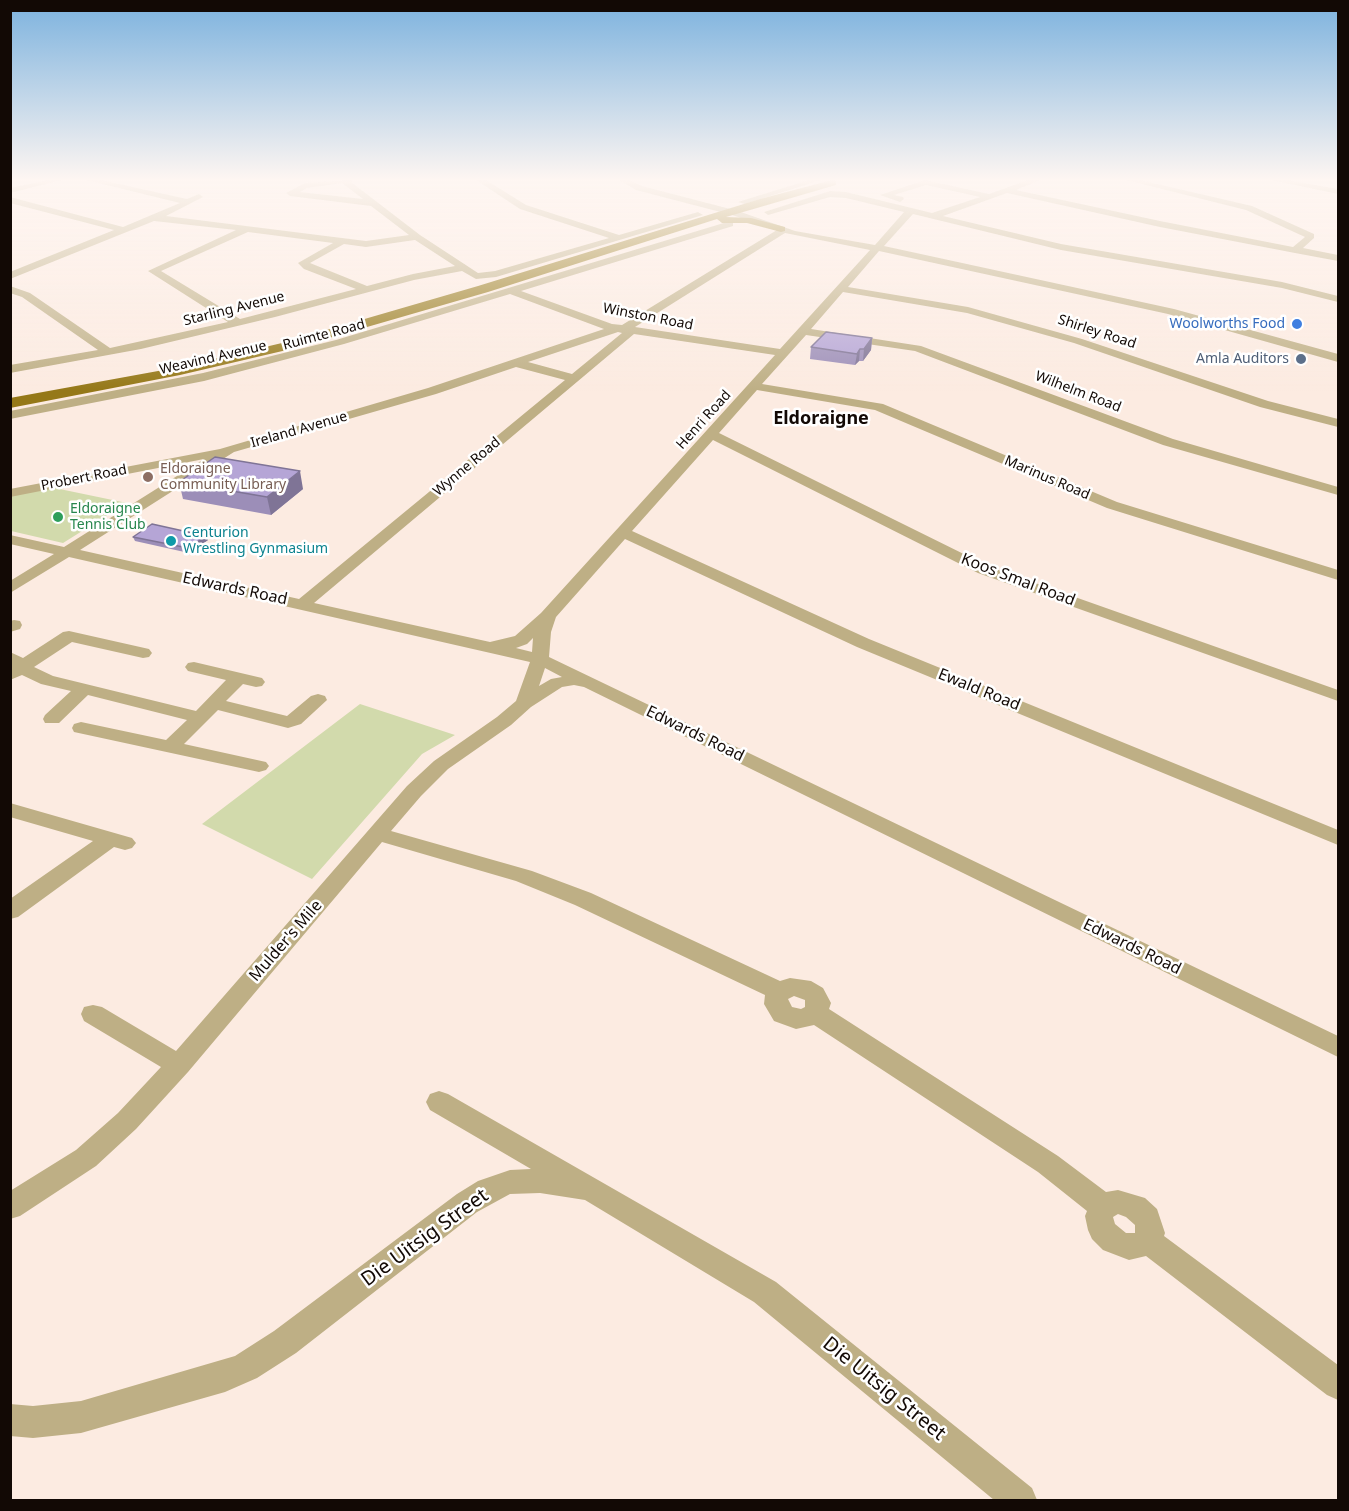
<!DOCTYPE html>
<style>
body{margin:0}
#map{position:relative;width:1349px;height:1511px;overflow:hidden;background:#fcebe1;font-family:"Noto Sans",sans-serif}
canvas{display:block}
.frame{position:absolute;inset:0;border:12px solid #120905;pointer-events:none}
</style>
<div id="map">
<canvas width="1349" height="1511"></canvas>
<div class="frame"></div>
</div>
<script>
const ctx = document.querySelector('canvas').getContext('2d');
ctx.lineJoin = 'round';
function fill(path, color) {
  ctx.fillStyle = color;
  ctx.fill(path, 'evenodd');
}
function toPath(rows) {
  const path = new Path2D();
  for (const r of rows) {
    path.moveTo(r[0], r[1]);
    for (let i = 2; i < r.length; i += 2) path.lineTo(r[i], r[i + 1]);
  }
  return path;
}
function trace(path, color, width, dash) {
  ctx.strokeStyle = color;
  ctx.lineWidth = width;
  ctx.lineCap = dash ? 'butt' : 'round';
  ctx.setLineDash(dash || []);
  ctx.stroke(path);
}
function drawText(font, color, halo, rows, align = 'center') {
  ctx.font = font + ' "Noto Sans",sans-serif';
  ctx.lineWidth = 5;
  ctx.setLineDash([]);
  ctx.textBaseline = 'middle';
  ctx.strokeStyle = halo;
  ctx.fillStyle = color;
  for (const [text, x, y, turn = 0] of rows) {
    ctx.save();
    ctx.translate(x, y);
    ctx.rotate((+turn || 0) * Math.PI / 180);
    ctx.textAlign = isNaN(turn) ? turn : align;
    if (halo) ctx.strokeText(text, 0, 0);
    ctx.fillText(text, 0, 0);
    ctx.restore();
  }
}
fill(toPath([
 [50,487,127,503,63,543,11,531,11,494],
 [360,704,455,735,422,754,312,879,202,824]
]), '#d2daac');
fill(toPath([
 [48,180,62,180,10,193,10,188,48,180],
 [86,180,101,180,187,199,199,194,203,197,166,216,366,241,409,235,371,206,290,196,286,193,305,183,352,180,351,182,420,235,478,273,495,271,609,238,520,209,476,180,486,180,526,205,619,235,698,212,703,215,496,277,476,279,462,271,414,280,275,317,141,349,10,373,10,365,98,350,22,297,10,293,10,286,30,293,110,348,228,322,148,271,236,230,154,221,10,279,10,272,114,230,10,203,10,197,123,227,180,203,86,180],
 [342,183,363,199,300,192,307,188,342,183],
 [248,232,333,243,298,263,304,269,356,289,240,319,161,271,248,232],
 [415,240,455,266,413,274,367,286,310,263,344,244,366,247,415,240],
 [619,180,629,180,642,186,738,211,795,231,875,245,904,212,846,198,830,197,768,215,764,212,830,191,846,192,932,213,980,197,926,185,894,195,903,197,904,199,900,202,880,195,925,180,989,194,1028,180,1040,180,1016,190,1160,221,1293,247,1305,237,1246,210,1126,180,1140,180,1252,206,1314,234,1314,238,1303,248,1338,255,1338,261,1295,253,1160,227,1007,193,943,216,1061,244,1282,282,1338,296,1338,302,1282,288,1061,250,913,214,884,246,1174,309,1338,354,1338,362,1168,314,879,251,848,287,968,307,1082,339,1268,401,1338,419,1338,427,1260,407,1074,343,967,313,843,292,811,329,921,346,1173,439,1338,487,1338,495,1163,445,915,351,806,335,762,384,883,404,1117,502,1338,570,1338,580,1107,508,875,410,757,390,719,433,990,567,1338,690,1338,701,978,573,713,440,632,531,869,639,1338,830,1338,845,857,647,625,539,556,617,551,632,549,657,1338,1036,1338,1057,584,687,574,685,562,687,531,707,511,725,448,769,421,796,391,831,532,871,591,893,780,981,790,978,811,981,823,988,831,1003,829,1009,1058,1156,1106,1192,1118,1190,1145,1198,1157,1209,1165,1233,1164,1236,1338,1365,1338,1400,1327,1395,1146,1256,1129,1260,1103,1250,1092,1239,1088,1230,1085,1216,1087,1211,1038,1172,814,1025,796,1029,774,1021,764,1004,765,995,575,905,516,881,382,842,188,1072,136,1129,96,1166,20,1216,10,1219,10,1191,76,1150,118,1113,161,1067,84,1021,81,1014,84,1007,93,1005,102,1007,176,1051,407,786,434,761,497,717,516,701,530,662,69,557,10,593,10,581,54,554,10,544,10,535,64,547,204,459,10,497,10,489,220,449,428,388,604,329,510,294,344,344,204,381,10,419,10,411,203,373,336,340,727,222,733,222,733,226,521,291,612,324,622,325,777,230,732,215,636,190,619,180],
 [785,233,870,250,780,349,635,327,785,233],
 [618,332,622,333,572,374,528,362,618,332],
 [634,334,775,355,541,613,515,636,490,642,314,603,634,334],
 [516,367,565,380,299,599,80,550,234,452,436,394,516,367],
 [533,638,532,652,516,648,527,644,533,638],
 [545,668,562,677,551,679,539,686,545,668],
 [794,996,805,1000,805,1007,801,1009,792,1007,788,999,794,996],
 [1118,1214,1126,1217,1135,1225,1135,1233,1126,1233,1115,1224,1113,1217,1118,1214],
 [809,180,821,180,745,204,738,202,809,180],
 [1271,180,1287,180,1338,189,1338,194,1271,180],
 [14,620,20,621,22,625,20,629,10,632,10,621,14,620],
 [69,631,149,649,152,653,149,657,143,658,72,642,34,667,53,676,196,711,226,680,188,671,185,667,188,663,194,662,262,678,265,682,262,686,256,687,243,684,226,701,287,716,311,696,318,694,325,696,327,700,301,724,288,728,218,710,184,744,266,762,269,766,266,770,259,772,74,732,72,728,74,724,81,722,166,740,187,720,88,695,59,723,45,723,43,719,45,715,71,691,41,684,22,675,10,680,10,652,23,658,63,632,69,631],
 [10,803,132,838,136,843,132,848,125,850,114,847,18,917,10,919,10,899,93,841,10,817,10,803],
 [439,1091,448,1094,776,1282,1032,1488,1037,1500,994,1500,754,1302,585,1200,540,1193,510,1194,477,1212,296,1353,257,1378,225,1392,81,1433,33,1438,10,1436,10,1404,33,1406,81,1401,235,1356,274,1331,457,1194,478,1181,510,1170,531,1169,430,1110,426,1102,430,1094,439,1091]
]), '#beaf85');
fill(toPath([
 [832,180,836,181,836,185,726,217,751,218,785,227,785,231,781,232,747,223,722,223,717,219,488,292,291,349,180,375,10,408,10,398,180,367,282,343,478,286,760,199,832,180]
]), '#957818');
fill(toPath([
 [872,338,871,350,863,361,859,361,855,365,810,359,811,347],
 [179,482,303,489,271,515,183,499],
 [133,537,208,540,189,553,135,541]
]), '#9c8eb8');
fill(toPath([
 [872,338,871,350,863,361,864,349],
 [860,349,859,361,855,365,857,354],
 [300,471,303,489,271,515,267,497],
 [206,536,208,540,189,553,188,548]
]), '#7f7496');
const building = toPath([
 [826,332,872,338,864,349,860,349,857,354,811,347,826,332],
 [215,457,300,471,267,497,179,482,215,457],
 [152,524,206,536,188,548,133,537,152,524]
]);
fill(building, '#b5a5d6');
trace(building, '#7f7496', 1.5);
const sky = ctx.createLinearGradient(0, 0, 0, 391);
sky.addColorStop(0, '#7cb2de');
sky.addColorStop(0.46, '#fef6f2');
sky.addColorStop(1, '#fef6f200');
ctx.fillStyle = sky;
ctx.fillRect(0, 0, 1349, 391);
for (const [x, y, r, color] of [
 [1297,324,6,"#3f7fe0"],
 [1301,359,6,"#5c6f8a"],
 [148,477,6,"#8d6e63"],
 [58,517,6,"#2e9e5b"],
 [171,541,6,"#0f9aa8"]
]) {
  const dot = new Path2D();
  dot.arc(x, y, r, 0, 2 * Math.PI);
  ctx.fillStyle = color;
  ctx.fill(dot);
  trace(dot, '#fff', 2);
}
drawText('14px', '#120905', '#fff', [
 ["Starling Avenue",234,309,-14],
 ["Winston Road",648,317,11],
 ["Shirley Road",1097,332,18],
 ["Ruimte Road",324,335,-15],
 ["Weavind Avenue",213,358,-13],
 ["Wilhelm Road",1078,392,21],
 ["Henri Road",704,420,-48],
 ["Ireland Avenue",299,430,-16],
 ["Wynne Road",467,467,-40],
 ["Probert Road",84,478,-11],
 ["Marinus Road",1047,478,23]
]);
drawText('14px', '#366cbe', '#fff', [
 ["Woolworths Food",1285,324]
], 'right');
drawText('14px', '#4e5e75', '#fff', [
 ["Amla Auditors",1289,359]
], 'right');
drawText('14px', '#785e54', '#fff', [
 ["Eldoraigne",160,469],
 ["Community Library",160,485]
], 'left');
drawText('14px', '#27864d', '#fff', [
 ["Eldoraigne",70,509],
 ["Tennis Club",70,525]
], 'left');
drawText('14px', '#0d838f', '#fff', [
 ["Centurion",183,533],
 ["Wrestling Gynmasium",183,549]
], 'left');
drawText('16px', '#120905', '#fff', [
 ["Koos Smal Road",1018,580,21],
 ["Edwards Road",235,589,12],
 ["Ewald Road",979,690,22],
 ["Edwards Road",695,734,26],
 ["Mulder's Mile",286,941,-49],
 ["Edwards Road",1132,947,26]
]);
drawText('bold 18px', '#120905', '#fff', [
 ["Eldoraigne",821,419]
]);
drawText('20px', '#120905', '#fff', [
 ["Die Uitsig Street",425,1238,-36],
 ["Die Uitsig Street",884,1389,39]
]);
</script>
